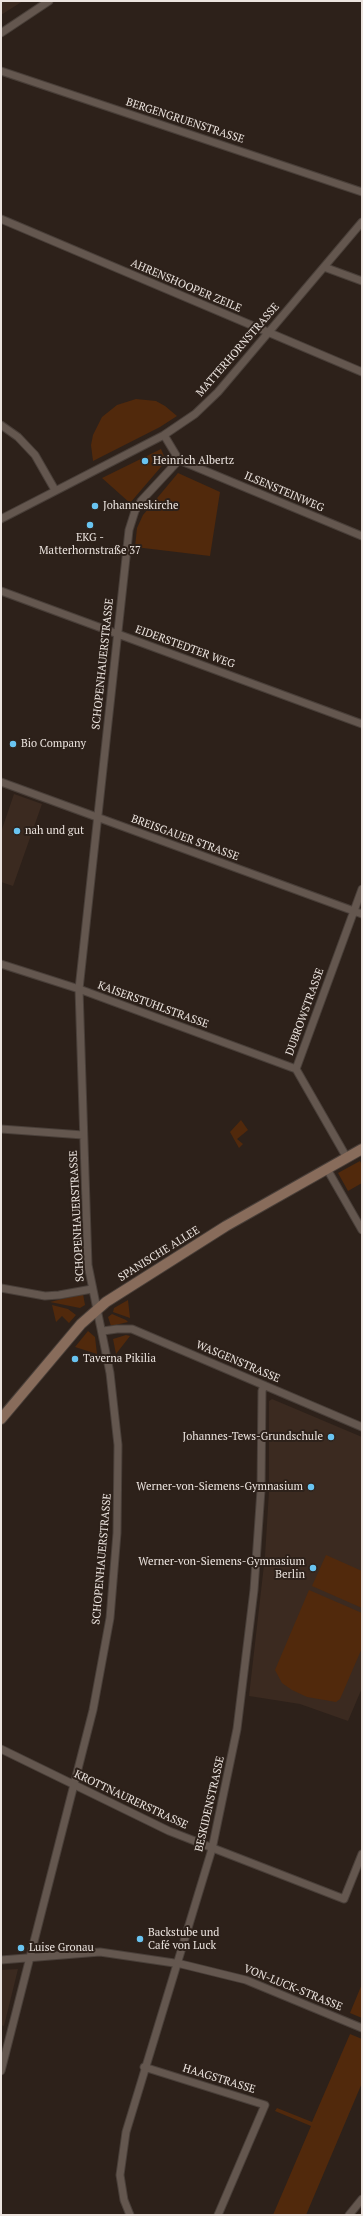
<!DOCTYPE html>
<meta charset="utf-8">
<style>
body{margin:0}
#map{position:relative;width:363px;height:2216px;overflow:hidden;background:#2d211a;font-family:"PT Serif",serif}
canvas{display:block}
.frame{position:absolute;inset:0;border:2px solid #ece4df;pointer-events:none}
</style>
<div id="map">
<canvas width="363" height="2216"></canvas>
<div class="frame"></div>
</div>
<script>
const ctx = document.querySelector('canvas').getContext('2d');
ctx.lineJoin = 'round';
function fill(path, color) {
  ctx.fillStyle = color;
  ctx.fill(path, 'evenodd');
}
function toPath(rows) {
  const path = new Path2D();
  for (const r of rows) {
    path.moveTo(r[0], r[1]);
    for (let i = 2; i < r.length; i += 2) path.lineTo(r[i], r[i + 1]);
  }
  return path;
}
function trace(path, color, width, dash) {
  ctx.strokeStyle = color;
  ctx.lineWidth = width;
  ctx.lineCap = dash ? 'butt' : 'round';
  ctx.setLineDash(dash || []);
  ctx.stroke(path);
}
function drawText(font, color, halo, rows, align = 'center') {
  ctx.font = font + ' "PT Serif",serif';
  ctx.lineWidth = 4;
  ctx.setLineDash([]);
  ctx.textBaseline = 'middle';
  ctx.strokeStyle = halo;
  ctx.fillStyle = color;
  for (const [text, x, y, turn = 0] of rows) {
    ctx.save();
    ctx.translate(x, y);
    ctx.rotate((+turn || 0) * Math.PI / 180);
    ctx.textAlign = isNaN(turn) ? turn : align;
    if (halo) ctx.strokeText(text, 0, 0);
    ctx.fillText(text, 0, 0);
    ctx.restore();
  }
}
fill(toPath([
 [1,1,23,1,1,15],
 [14,794,42,804,13,886,1,882,1,832],
 [272,1399,362,1437,362,1688,348,1721,300,1704,249,1696,265,1556,269,1491,269,1401],
 [18,1969,4,2026,1,2025,1,1970]
]), '#3b2a20');
fill(toPath([
 [136,399,156,401,165,406,177,416,160,427,93,461,91,445,93,435,102,417,117,405],
 [161,449,166,461,130,503,102,478],
 [178,473,220,492,210,556,135,547,137,528,143,515],
 [241,1120,248,1130,237,1139,243,1144,239,1148,230,1132],
 [360,1161,362,1165,362,1183,348,1191,338,1173],
 [83,1294,85,1305,80,1308,50,1302],
 [128,1300,130,1318,113,1312,114,1308],
 [52,1305,68,1309,76,1315,69,1323,62,1316,56,1322],
 [112,1314,126,1320,128,1322,111,1326,108,1317],
 [88,1331,95,1337,97,1354,75,1347],
 [126,1335,130,1336,116,1354,113,1339],
 [326,1555,362,1571,362,1608,312,1586],
 [309,1590,362,1613,362,1648,340,1699,336,1702,307,1697,292,1690,282,1683,275,1670],
 [362,1984,362,2018,350,2013],
 [350,2034,362,2039,362,2083,306,2215,273,2215,311,2126,275,2111,277,2108,312,2122]
]), '#51290c');
const street = toPath([
 [1,33,49,1],
 [1,71,362,192],
 [1,219,362,372],
 [324,267,362,281],
 [1,425,18,437,35,455,55,490],
 [164,435,179,460,362,536],
 [1,519,164,435,195,414,218,392,362,222],
 [1,591,362,724],
 [1,782,362,914],
 [1,964,79,989,296,1069],
 [1,1129,83,1135],
 [347,1158,296,1069,362,889],
 [327,1169,362,1230],
 [1,1288,45,1296,59,1295,92,1289],
 [103,1331,117,1329,132,1329,362,1427],
 [1,1749,169,1831,344,1899,362,1854],
 [1,1960,100,1952,181,1964,246,1980,362,2028],
 [144,2067,265,2105,218,2215],
 [1,2071,93,1710,110,1618,117,1533,118,1445,110,1373,88,1265,79,989,129,530,135,511,141,501,179,460],
 [130,2215,124,2200,120,2175,126,2132,212,1849,237,1729,254,1590,261,1490,262,1391,264,1385],
 [349,2215,362,2199]
]);
const secondary = toPath([
 [1,1419,81,1324,106,1302,226,1226,362,1149]
]);
trace(street, '#493f39', 9);
trace(secondary, '#493f39', 12);
trace(street, '#64574f', 7);
trace(secondary, '#886c5b', 10);
for (const [x, y, r, color] of [
 [145,461,4,"#69c4f1"],
 [95,506,4,"#69c4f1"],
 [90,525,4,"#69c4f1"],
 [13,744,4,"#69c4f1"],
 [17,831,4,"#69c4f1"],
 [75,1359,4,"#69c4f1"],
 [331,1437,4,"#69c4f1"],
 [311,1487,4,"#69c4f1"],
 [313,1568,4,"#69c4f1"],
 [140,1939,4,"#69c4f1"],
 [21,1948,4,"#69c4f1"]
]) {
  const dot = new Path2D();
  dot.arc(x, y, r, 0, 2 * Math.PI);
  ctx.fillStyle = color;
  ctx.fill(dot);
  trace(dot, '#2d211a', 1.5);
}
drawText('11px', '#ece4df', '#2d211a', [
 ["BERGENGRUENSTRASSE",185,121,18],
 ["AHRENSHOOPER ZEILE",186,286,23],
 ["MATTERHORNSTRASSE",238,350,-49],
 ["ILSENSTEINWEG",284,492,23],
 ["EIDERSTEDTER WEG",185,647,20],
 ["SCHOPENHAUERSTRASSE",103,664,-84],
 ["BREISGAUER STRASSE",185,838,20],
 ["KAISERSTUHLSTRASSE",153,1005,20],
 ["DUBROWSTRASSE",305,1012,-70],
 ["SCHOPENHAUERSTRASSE",77,1216,-93],
 ["SPANISCHE ALLEE",159,1254,-32],
 ["WASGENSTRASSE",238,1362,23],
 ["SCHOPENHAUERSTRASSE",102,1559,-85],
 ["KROTTNAURERSTRASSE",131,1800,25],
 ["BESKIDENSTRASSE",210,1804,-77],
 ["VON-LUCK-STRASSE",293,1988,22],
 ["HAAGSTRASSE",219,2079,17]
]);
drawText('11px', '#ece4df', '#2d211a', [
 ["Heinrich Albertz",153,461],
 ["Johanneskirche",103,506],
 ["EKG -",90,538,"center"],
 ["Matterhornstraße 37",90,551,"center"],
 ["Bio Company",21,744],
 ["nah und gut",25,831],
 ["Taverna Pikilia",83,1359],
 ["Johannes-Tews-Grundschule",323,1437,"right"],
 ["Werner-von-Siemens-Gymnasium",303,1487,"right"],
 ["Werner-von-Siemens-Gymnasium",305,1562,"right"],
 ["Berlin",305,1575,"right"],
 ["Backstube und",148,1933],
 ["Café von Luck",148,1946],
 ["Luise Gronau",29,1948]
], 'left');
</script>
